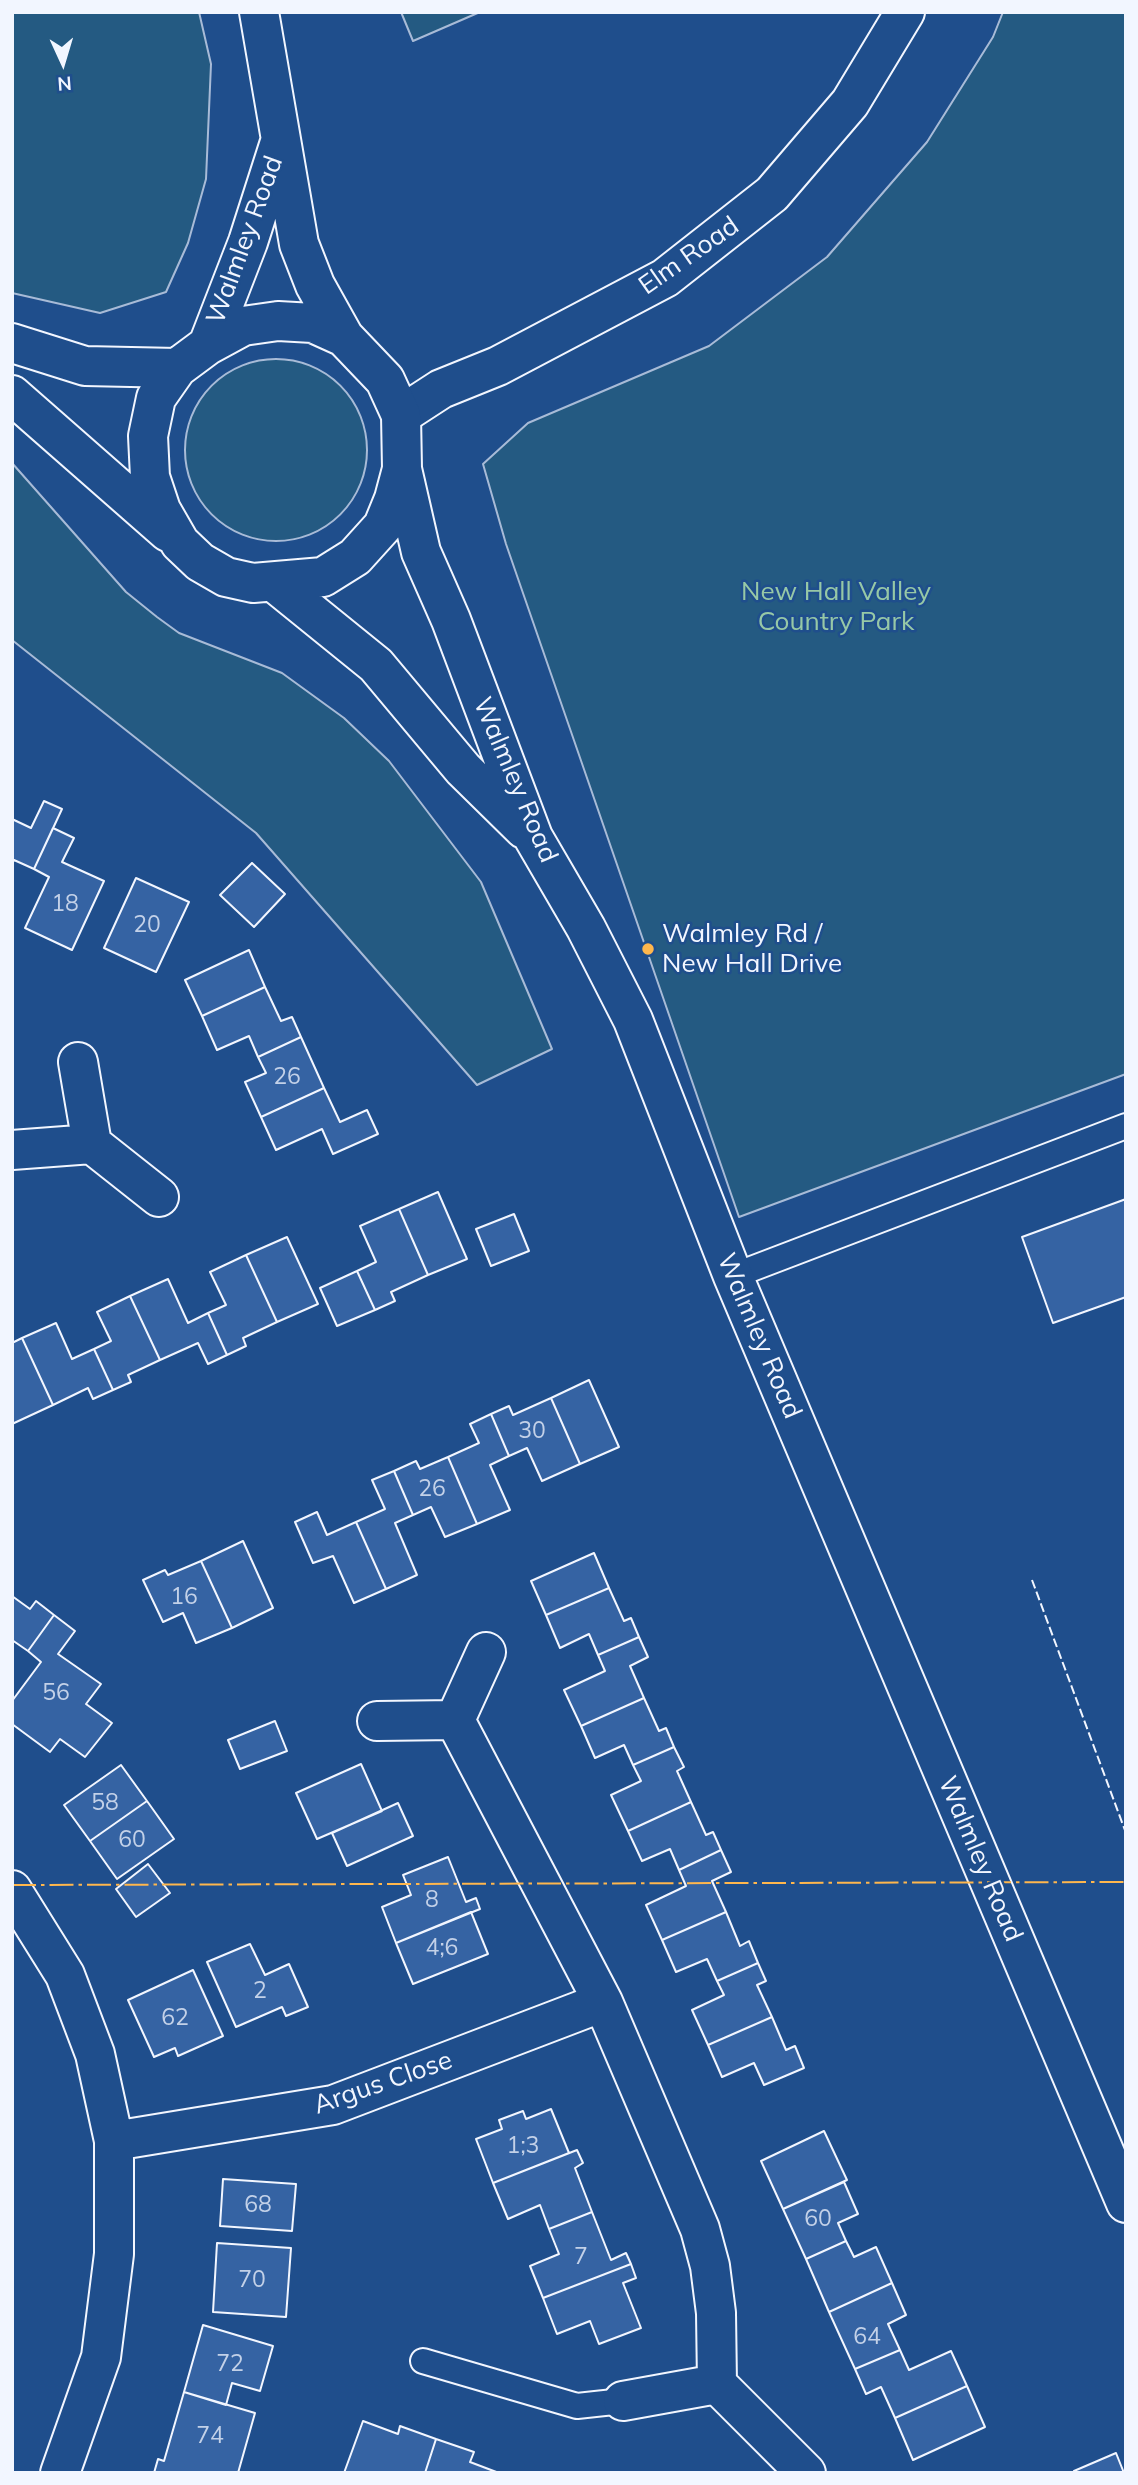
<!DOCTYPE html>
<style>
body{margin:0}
#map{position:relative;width:1138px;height:2485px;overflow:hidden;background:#1f4e8c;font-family:Mulish,sans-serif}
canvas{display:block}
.frame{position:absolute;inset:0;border:14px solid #f2f6ff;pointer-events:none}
.north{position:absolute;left:28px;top:28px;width:70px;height:70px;-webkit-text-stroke:5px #1f4e8c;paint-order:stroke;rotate:176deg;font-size:19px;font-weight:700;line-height:28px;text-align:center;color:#f2f6ff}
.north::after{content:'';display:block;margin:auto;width:24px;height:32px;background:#f2f6ff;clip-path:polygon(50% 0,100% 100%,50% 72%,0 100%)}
</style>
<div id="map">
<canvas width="1138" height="2485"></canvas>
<div class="frame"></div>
<div class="north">N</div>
</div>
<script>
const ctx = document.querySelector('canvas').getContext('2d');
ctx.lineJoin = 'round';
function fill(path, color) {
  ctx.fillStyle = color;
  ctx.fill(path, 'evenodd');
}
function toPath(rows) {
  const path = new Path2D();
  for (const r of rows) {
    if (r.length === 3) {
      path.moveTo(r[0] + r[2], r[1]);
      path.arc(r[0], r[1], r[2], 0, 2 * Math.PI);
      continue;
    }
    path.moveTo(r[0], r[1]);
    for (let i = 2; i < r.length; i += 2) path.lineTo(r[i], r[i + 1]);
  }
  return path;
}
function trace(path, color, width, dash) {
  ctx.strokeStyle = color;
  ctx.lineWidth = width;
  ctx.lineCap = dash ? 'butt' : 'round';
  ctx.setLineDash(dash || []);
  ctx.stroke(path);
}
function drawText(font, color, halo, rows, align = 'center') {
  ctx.font = font + ' Mulish,sans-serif';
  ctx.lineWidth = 5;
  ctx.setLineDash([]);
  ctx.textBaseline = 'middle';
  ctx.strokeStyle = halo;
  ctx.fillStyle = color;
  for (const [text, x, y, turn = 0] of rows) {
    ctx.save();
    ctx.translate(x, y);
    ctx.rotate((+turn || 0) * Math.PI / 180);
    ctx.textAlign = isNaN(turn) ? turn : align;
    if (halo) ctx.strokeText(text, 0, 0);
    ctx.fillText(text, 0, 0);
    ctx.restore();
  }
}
const green = toPath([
 [12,12,199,12,211,64,206,179,188,243,166,292,100,313,12,293,12,12],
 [401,12,480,12,413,41,401,12],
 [1003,12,1126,12,1126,1074,739,1217,506,544,483,464,528,423,709,346,827,257,927,142,993,37,1003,12],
 [276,450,91],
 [12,463,126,592,157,617,179,633,282,673,344,718,389,761,481,882,552,1049,477,1085,256,833,12,640,12,463]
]);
fill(green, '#245a82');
trace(green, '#a8bbd7', 2);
const building = toPath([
 [44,801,62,809,34,869,14,860,12,864,12,819,31,828,44,801],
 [53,828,74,838,62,862,104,881,72,950,25,928,49,877,34,869,53,828],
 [252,863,285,894,254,927,220,895,252,863],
 [136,878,189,902,156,972,104,948,136,878],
 [249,950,265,987,202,1016,185,980,249,950],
 [265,987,281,1021,292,1017,301,1037,258,1057,249,1036,217,1050,202,1016,265,987],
 [301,1037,324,1088,261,1117,245,1082,266,1073,258,1057,301,1037],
 [324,1088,340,1122,367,1110,378,1134,333,1154,322,1129,276,1150,261,1117,324,1088],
 [438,1192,467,1259,428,1275,399,1209,438,1192],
 [1126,1199,1126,1297,1053,1323,1022,1237,1126,1199],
 [399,1209,428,1275,391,1292,395,1301,375,1310,357,1271,376,1262,360,1226,399,1209],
 [514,1214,529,1251,491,1266,476,1229,514,1214],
 [287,1237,318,1304,277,1322,246,1255,287,1237],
 [246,1255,277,1322,243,1338,246,1346,227,1355,208,1313,226,1305,210,1272,246,1255],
 [357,1271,375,1310,337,1326,320,1288,357,1271],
 [168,1279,188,1323,208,1313,227,1355,208,1364,198,1343,160,1360,130,1296,168,1279],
 [130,1296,160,1360,128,1375,131,1382,113,1390,94,1349,111,1341,97,1312,130,1296],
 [56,1323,72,1359,94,1349,113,1390,93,1399,88,1388,53,1405,22,1338,56,1323],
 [22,1338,53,1405,12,1424,12,1343,22,1338],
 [589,1380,619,1447,580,1464,551,1398,589,1380],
 [551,1398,580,1464,542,1481,527,1448,509,1456,491,1414,509,1406,513,1415,551,1398],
 [491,1414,509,1456,490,1465,510,1510,477,1524,448,1457,479,1443,470,1424,491,1414],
 [448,1457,477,1524,445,1537,431,1507,413,1515,394,1471,416,1461,420,1469,448,1457],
 [394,1471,413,1515,395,1523,417,1575,386,1589,356,1522,385,1509,372,1480,394,1471],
 [317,1512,327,1535,356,1522,386,1589,354,1603,333,1556,313,1563,295,1522,317,1512],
 [243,1541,273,1608,232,1628,201,1561,243,1541],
 [594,1553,609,1588,546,1615,531,1581,594,1553],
 [201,1561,232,1628,196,1643,183,1613,163,1622,143,1580,165,1570,168,1575,201,1561],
 [609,1588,624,1621,631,1618,639,1637,598,1655,589,1634,560,1648,546,1615,609,1588],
 [12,1596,30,1609,36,1601,54,1615,28,1651,12,1640,12,1596],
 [54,1615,75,1631,58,1654,101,1684,86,1704,112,1723,85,1757,60,1739,50,1752,12,1724,12,1701,41,1662,28,1651,54,1615],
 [639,1637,648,1657,630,1666,644,1698,581,1726,564,1690,605,1671,598,1655,639,1637],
 [644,1698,659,1731,666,1728,674,1747,633,1765,624,1745,595,1758,581,1726,644,1698],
 [275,1721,287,1751,240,1769,228,1740,275,1721],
 [674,1747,684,1767,677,1771,691,1802,628,1831,611,1795,641,1781,633,1765,674,1747],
 [361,1764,382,1811,317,1839,296,1793,361,1764],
 [121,1765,147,1801,90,1841,64,1805,121,1765],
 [147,1801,174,1839,117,1879,90,1841,147,1801],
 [691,1802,706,1835,713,1832,721,1850,679,1870,670,1849,642,1861,628,1831,691,1802],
 [398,1803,413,1836,347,1866,332,1833,398,1803],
 [721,1850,731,1872,712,1881,726,1912,662,1940,646,1905,686,1886,679,1870,721,1850],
 [448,1857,466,1902,476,1898,480,1909,396,1943,382,1907,411,1895,403,1875,448,1857],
 [148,1864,170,1893,136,1917,116,1889,148,1864],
 [471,1912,488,1954,413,1984,396,1943,471,1912],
 [726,1912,740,1946,749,1941,758,1963,717,1981,707,1959,676,1972,662,1940,726,1912],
 [250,1944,265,1975,289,1964,308,2007,286,2016,282,2007,236,2027,207,1962,250,1944],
 [758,1963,766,1981,757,1985,772,2017,708,2045,692,2010,724,1995,717,1981,758,1963],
 [193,1970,223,2036,178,2056,175,2048,154,2057,128,2000,193,1970],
 [772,2017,786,2050,795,2046,804,2068,764,2085,754,2063,722,2077,708,2045,772,2017],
 [551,2109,569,2153,493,2183,476,2139,502,2129,499,2120,523,2111,526,2119,551,2109],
 [824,2131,847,2180,783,2209,761,2161,824,2131],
 [577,2150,583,2163,575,2168,592,2212,549,2229,540,2205,508,2219,493,2183,577,2150],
 [223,2179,296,2184,292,2231,220,2226,223,2179],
 [844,2182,858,2214,838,2223,846,2241,806,2259,783,2209,844,2182],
 [592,2212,611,2260,626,2253,631,2264,543,2298,530,2266,559,2254,549,2229,592,2212],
 [846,2241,854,2257,876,2247,892,2283,829,2312,806,2259,846,2241],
 [217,2243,291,2248,286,2317,213,2312,217,2243],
 [631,2264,636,2278,623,2283,641,2328,599,2344,590,2321,557,2334,543,2298,631,2264],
 [892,2283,906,2315,888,2324,900,2350,855,2369,829,2312,892,2283],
 [203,2325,273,2346,260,2391,232,2383,226,2405,184,2392,203,2325],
 [900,2350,909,2370,951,2351,967,2386,895,2418,881,2387,866,2394,855,2369,900,2350],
 [967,2386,985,2427,913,2460,895,2418,967,2386],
 [184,2392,255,2413,238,2473,154,2473,158,2459,164,2461,184,2392],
 [363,2421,398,2434,400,2426,436,2439,425,2473,344,2473,363,2421],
 [436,2439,474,2452,470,2462,499,2473,425,2473,436,2439],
 [1116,2453,1124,2473,1074,2473,1074,2471,1116,2453]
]);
fill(building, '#3563a3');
trace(building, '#f2f6ff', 2);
const lane = toPath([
 [733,1276,1126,1126],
 [423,2361,577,2406,623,2401]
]);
const street = toPath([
 [401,415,441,389,498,366,665,278,772,194,850,103,905,12],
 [78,1062,92,1144,159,1197],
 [12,1150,92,1144],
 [455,1720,603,2002,700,2229,710,2266,716,2313,717,2384],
 [377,1721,455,1720,486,1652],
 [12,1890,65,1975,95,2054,114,2141,114,2254,101,2357,60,2473],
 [114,2141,333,2105,603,2002],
 [623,2401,717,2384,806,2473]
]);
const secondary = toPath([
 [259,12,299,244,315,285,344,337],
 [278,321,313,323,344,337,385,380,401,415,402,469,394,499,383,526,355,557,323,577,253,583,226,577,200,562,180,543,161,510,150,477,148,436,156,398,177,368,208,345,243,326,278,321],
 [12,343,85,366,177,368],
 [208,345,248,242,280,142],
 [12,395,168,532],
 [402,469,421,552,451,620,533,837,586,928,633,1020,733,1276,1126,2203],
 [276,584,376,665,463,769,524,829]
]);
trace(lane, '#f2f6ff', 28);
trace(street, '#f2f6ff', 42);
trace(secondary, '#f2f6ff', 42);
trace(lane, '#1f4e8c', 24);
trace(street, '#1f4e8c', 38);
trace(secondary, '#1f4e8c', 38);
trace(toPath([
 [1032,1580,1126,1833]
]), '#f2f6ff', 2, [9, 3.5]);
trace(toPath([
 [12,1885,1126,1882]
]), '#ffb74d', 2, [24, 5, 3.5, 5]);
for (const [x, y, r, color] of [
 [648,949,7,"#ffb74d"]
]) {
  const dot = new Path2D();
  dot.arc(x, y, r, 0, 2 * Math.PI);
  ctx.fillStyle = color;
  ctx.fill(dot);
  trace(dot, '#1f4e8c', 2.5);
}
drawText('23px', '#c3d1e8', null, [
 ["18",65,904],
 ["20",147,925],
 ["26",287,1077],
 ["30",532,1431],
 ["26",432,1489],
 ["16",184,1597],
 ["56",56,1693],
 ["58",105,1803],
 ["60",132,1840],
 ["8",432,1900],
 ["4;6",442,1948],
 ["2",260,1991],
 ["62",175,2018],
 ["1;3",523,2146],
 ["68",258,2205],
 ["60",818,2219],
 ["7",581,2257],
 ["70",252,2280],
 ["64",867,2337],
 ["72",230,2364],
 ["74",210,2436]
]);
drawText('26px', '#f2f6ff', '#1f4e8c', [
 ["Walmley Road",245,240,-70],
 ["Elm Road",689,256,-35],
 ["Walmley Road",515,780,67],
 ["Walmley Road",759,1336,67],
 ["Walmley Road",980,1859,67],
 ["Argus Close",383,2083,-19]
]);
drawText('26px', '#97c8a6', '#1f4e8c', [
 ["New Hall Valley",836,592],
 ["Country Park",836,622]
]);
drawText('26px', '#f2f6ff', '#1f4e8c', [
 ["Walmley Rd /",662,934],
 ["New Hall Drive",662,964]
], 'left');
</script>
